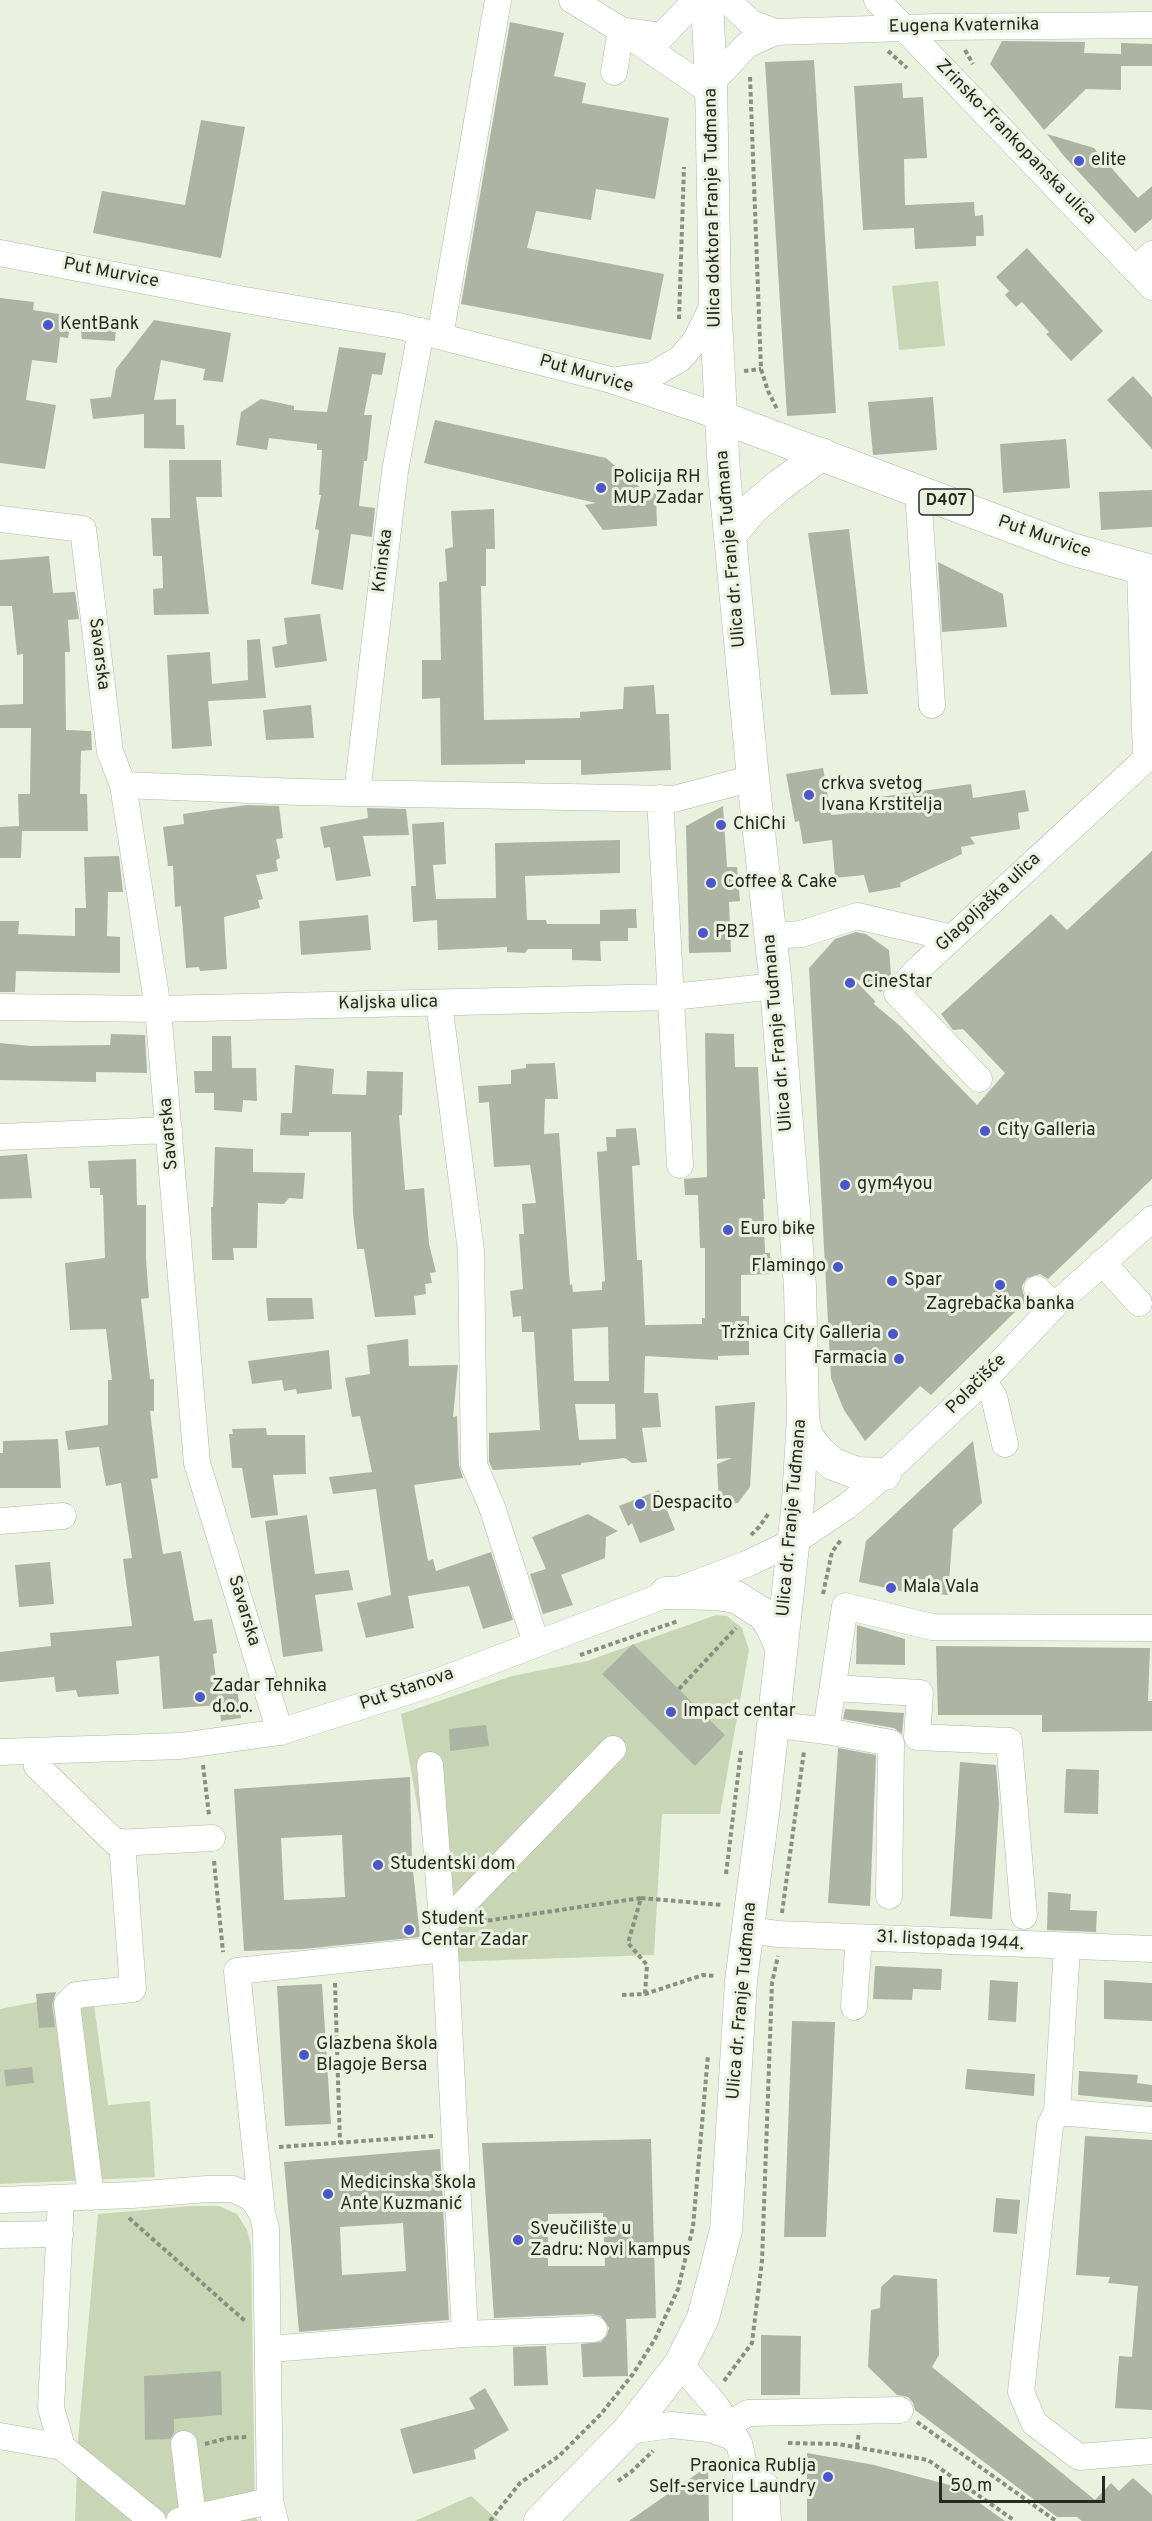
<!DOCTYPE html>
<meta charset="utf-8">
<style>
body{margin:0}
#map{position:relative;width:1152px;height:2521px;overflow:hidden;background:#eaf1df;font-family:Overpass,sans-serif}
canvas{display:block}
.scale{position:absolute;left:939px;top:2476px;width:166px;height:27px;box-sizing:border-box;border:3px solid #272a23;border-top:0;padding-left:8px;font-size:18px;line-height:21px;white-space:nowrap;color:#272a23;-webkit-text-stroke:4px #eaf1df;paint-order:stroke}
</style>
<div id="map">
<canvas width="1152" height="2521"></canvas>
<div class="scale">50 m</div>
</div>
<script>
const ctx = document.querySelector('canvas').getContext('2d');
ctx.lineJoin = 'round';
function fill(path, color) {
  ctx.fillStyle = color;
  ctx.fill(path, 'evenodd');
}
function toPath(rows) {
  const path = new Path2D();
  for (const r of rows) {
    path.moveTo(r[0], r[1]);
    for (let i = 2; i < r.length; i += 2) path.lineTo(r[i], r[i + 1]);
  }
  return path;
}
function trace(path, color, width, dash) {
  ctx.strokeStyle = color;
  ctx.lineWidth = width;
  ctx.lineCap = dash ? 'butt' : 'round';
  ctx.setLineDash(dash || []);
  ctx.stroke(path);
}
function drawText(font, color, halo, rows, align = 'center') {
  ctx.font = font + ' Overpass,sans-serif';
  ctx.lineWidth = 6;
  ctx.setLineDash([]);
  ctx.textBaseline = 'middle';
  ctx.strokeStyle = halo;
  ctx.fillStyle = color;
  for (const [text, x, y, turn = 0] of rows) {
    ctx.save();
    ctx.translate(x, y);
    ctx.rotate((+turn || 0) * Math.PI / 180);
    ctx.textAlign = isNaN(turn) ? turn : align;
    if (halo) ctx.strokeText(text, 0, 0);
    ctx.fillText(text, 0, 0);
    ctx.restore();
  }
}
fill(toPath([
 [938,281,945,346,899,350,892,286],
 [716,1615,727,1616,742,1628,749,1650,720,1814,662,1814,654,1955,445,1962,401,1714,512,1676,587,1661],
 [92,1991,108,2105,150,2101,155,2177,0,2184,0,2009],
 [192,2206,219,2206,237,2214,247,2230,251,2246,255,2517,258,2521,75,2521,78,2440,98,2214],
 [471,2496,499,2521,415,2521]
]), '#c9d6b5');
fill(toPath([
 [510,22,564,33,554,76,586,83,582,103,669,118,655,199,596,189,591,220,536,211,527,248,664,274,651,340,461,304],
 [1002,41,1085,42,1084,53,1121,54,1121,90,1086,89,1044,130,990,64],
 [1121,43,1152,44,1152,66,1121,66],
 [814,60,836,413,787,416,765,62],
 [902,83,903,98,923,97,927,158,904,159,905,205,974,202,975,216,983,215,984,236,976,236,976,246,915,249,914,228,863,230,854,86],
 [201,120,245,127,221,258,93,233,102,191,185,205],
 [1047,134,1094,148,1138,198,1152,186,1152,219,1135,233,1063,155],
 [1027,248,1103,331,1071,361,1046,334,1049,332,1022,302,1016,307,1005,295,1009,291,996,277],
 [0,298,34,302,33,310,72,316,68,338,60,337,57,363,32,360,26,400,56,405,45,469,0,463],
 [91,315,117,317,115,341,82,339,79,317,91,319],
 [154,320,231,333,223,382,203,380,205,369,161,360,154,400,176,399,176,425,184,425,185,449,144,448,144,414,93,419,90,399,111,397,116,369],
 [339,347,386,353,382,375,372,374,364,415,372,415,367,461,364,461,359,506,375,508,372,537,351,534,343,590,311,584,319,530,315,529,321,495,319,495,322,450,317,450,317,444,269,438,267,450,236,445,241,412,261,399,294,406,294,410,327,412],
 [1133,376,1152,397,1152,449,1107,400],
 [933,397,937,450,873,455,868,402],
 [435,420,606,458,644,491,656,493,657,526,603,530,585,505,596,503,424,463],
 [1066,439,1070,488,1003,493,1000,444],
 [169,460,221,460,222,497,196,497,209,614,154,615,153,589,163,588,162,556,153,556,151,518,170,518],
 [1152,490,1152,527,1101,530,1099,492],
 [494,509,495,549,486,549,486,586,481,586,484,720,580,718,580,712,623,709,624,687,654,685,656,714,669,714,671,770,581,775,581,760,525,760,525,764,441,765,440,698,422,699,422,660,441,660,439,582,447,581,445,549,453,547,451,511],
 [849,529,868,694,831,695,808,533],
 [49,556,53,593,75,592,79,619,68,620,70,652,65,652,66,730,91,731,92,750,81,751,80,794,87,794,88,831,22,831,21,858,0,858,0,827,19,826,18,794,30,794,31,728,0,728,0,705,23,704,23,654,17,655,12,606,0,606,0,560],
 [938,562,1003,594,1007,627,942,632],
 [320,614,327,661,275,668,272,647,287,644,284,618],
 [260,639,266,698,208,701,212,746,172,749,167,655,210,652,212,684,248,680,247,640],
 [311,705,314,738,266,740,263,710],
 [823,768,831,815,882,810,880,797,971,784,973,798,1025,790,1029,811,1018,813,1020,829,970,837,975,844,961,847,962,854,900,883,901,887,869,893,864,875,835,878,832,840,803,844,799,821,795,822,786,774],
 [247,805,279,806,283,838,276,839,280,858,276,860,278,871,256,875,263,899,258,900,260,908,224,917,227,969,200,971,199,967,186,968,181,906,175,907,173,866,168,866,163,827,184,824,183,814],
 [723,806,727,867,737,867,740,901,729,902,731,952,689,953,686,826],
 [367,808,406,809,409,835,363,836,371,876,336,881,330,847,324,848,320,827,368,818],
 [444,822,446,864,433,865,436,899,496,898,495,843,620,840,620,873,525,876,527,920,546,920,547,924,600,924,600,910,636,909,637,928,628,928,628,941,600,941,601,961,572,960,572,949,528,949,525,953,507,952,507,947,438,950,437,920,413,922,411,886,416,886,412,824],
 [1152,851,1152,1179,1048,1279,1040,1274,1027,1278,1022,1286,1023,1293,1027,1300,931,1395,920,1386,865,1441,844,1410,831,1378,809,968,835,939,856,932,866,934,889,950,891,975,881,992,851,976,875,1001,874,1004,899,1025,977,1105,1005,1073,963,1029,953,1030,941,1014,1051,914,1067,930],
 [119,856,123,892,108,892,107,936,120,937,120,973,16,971,15,992,0,992,0,921,19,921,18,934,75,936,75,908,86,908,84,857],
 [368,915,371,950,301,955,299,921],
 [705,1033,734,1034,735,1067,758,1067,765,1199,763,1199,765,1253,770,1253,771,1274,741,1275,741,1316,749,1316,749,1355,718,1356,718,1360,645,1356,644,1393,658,1393,661,1427,642,1428,647,1462,632,1463,625,1458,581,1463,581,1465,493,1470,489,1462,489,1433,540,1430,534,1332,522,1332,521,1316,513,1317,510,1291,523,1289,519,1234,524,1234,522,1204,536,1203,530,1165,494,1167,489,1102,479,1103,478,1086,511,1084,511,1070,526,1068,526,1064,555,1063,558,1099,545,1099,544,1134,559,1133,570,1285,572,1284,573,1292,602,1290,602,1282,605,1281,597,1152,607,1151,606,1137,616,1137,616,1129,636,1128,640,1165,632,1166,637,1260,642,1260,645,1325,702,1324,702,1318,705,1318,705,1248,700,1248,698,1195,685,1195,684,1179,707,1177],
 [608,1327,609,1381,574,1381,572,1329],
 [575,1404,615,1404,616,1439,579,1440],
 [111,1034,145,1035,147,1073,96,1072,96,1082,0,1080,0,1043,31,1046,110,1045],
 [212,1036,231,1036,232,1068,256,1068,257,1101,243,1100,242,1112,214,1110,214,1093,195,1093,194,1071,212,1071],
 [295,1065,334,1069,332,1094,366,1095,367,1071,403,1072,402,1115,399,1115,405,1190,424,1188,429,1244,436,1272,430,1273,432,1283,425,1284,426,1294,414,1296,416,1315,375,1317,364,1249,357,1249,353,1213,351,1132,309,1132,309,1136,280,1135,281,1113,292,1113],
 [215,1147,253,1149,253,1172,305,1173,303,1199,289,1198,284,1204,258,1203,257,1248,233,1248,234,1260,212,1260,211,1207,213,1207],
 [27,1154,32,1198,0,1199,0,1156],
 [136,1159,137,1205,146,1205,146,1260,149,1298,141,1299,150,1379,154,1379,154,1411,150,1411,158,1478,151,1479,163,1554,181,1551,194,1621,212,1619,217,1653,213,1654,219,1705,163,1709,159,1656,116,1661,119,1694,78,1697,76,1690,56,1692,54,1677,0,1682,0,1652,51,1646,50,1633,132,1626,123,1559,132,1558,121,1483,106,1486,99,1447,68,1450,65,1431,108,1425,108,1380,112,1380,106,1329,70,1330,65,1263,105,1258,103,1195,100,1195,100,1188,90,1188,88,1161],
 [266,1298,312,1298,314,1319,268,1321],
 [408,1339,409,1366,458,1365,453,1417,457,1416,459,1465,463,1478,414,1485,428,1561,433,1559,436,1571,491,1552,513,1620,483,1629,469,1586,408,1596,414,1628,366,1638,357,1603,391,1595,376,1489,333,1494,329,1477,372,1472,360,1416,352,1417,345,1378,370,1374,367,1345],
 [329,1350,332,1389,297,1394,296,1389,284,1391,282,1380,252,1384,248,1361],
 [755,1402,750,1487,738,1503,719,1505,717,1464,732,1458,717,1459,715,1406],
 [266,1428,267,1435,305,1435,306,1474,273,1475,278,1515,251,1518,242,1468,232,1468,229,1434,233,1434,232,1429],
 [58,1439,61,1488,0,1488,0,1453,3,1453,3,1441],
 [973,1441,982,1503,953,1529,948,1595,905,1592,859,1582,866,1541],
 [659,1490,675,1530,640,1543,632,1523,628,1526,619,1506],
 [588,1514,618,1531,606,1537,605,1558,561,1575,573,1605,543,1614,530,1574,546,1569,532,1537],
 [307,1515,315,1574,349,1570,353,1590,315,1595,323,1651,283,1657,265,1521],
 [50,1562,54,1604,19,1607,15,1565],
 [857,1625,905,1639,905,1665,856,1664],
 [633,1644,725,1735,695,1766,602,1674],
 [936,1646,1150,1648,1148,1701,1152,1701,1152,1731,1042,1732,1042,1715,938,1715],
 [237,1687,241,1718,221,1721,218,1690],
 [845,1709,904,1713,902,1734,894,1728,843,1719],
 [486,1725,489,1746,450,1751,449,1729],
 [838,1748,876,1755,870,1906,828,1903],
 [960,1762,996,1765,999,1804,992,1919,950,1916],
 [1066,1769,1099,1770,1098,1814,1064,1813],
 [410,1777,412,1861,420,1937,303,1949,244,1951,234,1789],
 [342,1835,345,1897,284,1900,281,1838],
 [1048,1892,1071,1894,1070,1910,1097,1911,1096,1932,1047,1930],
 [875,1966,942,1969,941,1990,913,1989,912,2000,873,1999],
 [990,1980,1018,1982,1016,2022,988,2020],
 [1104,1980,1152,1983,1152,2021,1104,2019],
 [322,1984,331,2124,285,2126,277,1986],
 [56,1992,52,2005,55,2027,39,2028,36,1994],
 [792,2021,835,2022,826,2237,784,2237],
 [32,2067,34,2083,6,2086,4,2070],
 [967,2069,1035,2074,1034,2096,965,2089],
 [1079,2071,1138,2075,1137,2083,1152,2085,1152,2102,1078,2095],
 [1085,2136,1152,2140,1152,2410,1115,2408,1119,2356,1132,2357,1138,2286,1108,2283,1110,2277,1076,2275],
 [651,2139,656,2318,626,2319,628,2376,583,2377,581,2344,601,2342,607,2335,609,2328,601,2316,593,2314,494,2318,482,2143],
 [603,2213,605,2266,548,2266,548,2214],
 [440,2149,449,2320,299,2332,284,2162],
 [403,2223,406,2271,342,2275,340,2227],
 [996,2198,1020,2200,1017,2234,993,2232],
 [894,2275,937,2279,939,2355,932,2367,1095,2500,1111,2483,1119,2491,1133,2478,1152,2495,1152,2521,1082,2521,1077,2517,1057,2517,915,2410,913,2403,908,2397,897,2395,868,2367,871,2310,880,2308,881,2287],
 [761,2335,801,2336,800,2395,761,2395],
 [546,2346,548,2385,514,2386,513,2347],
 [221,2371,222,2415,174,2419,174,2433,170,2439,145,2440,144,2376],
 [485,2388,509,2430,474,2450,476,2459,413,2474,400,2429,475,2409,469,2398],
 [807,2453,874,2465,957,2487,1005,2521,807,2521],
 [708,2466,709,2521,629,2521]
]), '#adb4a3');
const minor = toPath([
 [572,0,621,30,711,92],
 [727,0,751,23,775,32,937,27,1152,25],
 [877,0,1152,287],
 [627,31,662,36,696,0],
 [614,72,621,30],
 [711,83,747,45,775,32],
 [0,253,239,299,399,326,611,380,721,417],
 [1136,268,1152,254],
 [440,336,498,0],
 [617,380,652,375,680,359,696,340,715,301],
 [918,491,932,705],
 [0,519,83,529,110,752,123,785,158,1009,197,1463,280,1732],
 [123,785,300,792,674,799,753,778],
 [357,793,395,471,421,331],
 [660,798,680,1165],
 [771,936,801,934,857,916,952,938],
 [439,1003,471,1251,474,1465,492,1507,536,1643],
 [0,1007,158,1009,672,997,776,986],
 [979,1079,897,993,916,971,1146,759,1140,569],
 [0,1137,169,1130],
 [1102,1262,1139,1303],
 [1037,1289,1054,1306],
 [983,1381,994,1397,1005,1444],
 [0,1521,63,1516],
 [833,1688,920,1693,917,1737,1009,1741,1024,1916],
 [771,1724,826,1731,845,1606,932,1627,1152,1628],
 [826,1731,891,1743,889,1896],
 [0,1752,180,1746,280,1732,434,1683,749,1563,795,1541,847,1506,867,1490,983,1381,1054,1306,1152,1219],
 [430,1765,443,1934],
 [37,1766,116,1843,212,1838],
 [443,1925,613,1749],
 [748,1930,778,1934,1152,1949],
 [1067,1947,1057,2112,1050,2125,1021,2392,1034,2423,1079,2457,1152,2451],
 [854,2007,858,1950,855,1938],
 [1057,2112,1152,2120],
 [91,2197,67,2004,76,1995,133,1989,122,1842],
 [61,2198,51,2408,62,2447,153,2521],
 [0,2200,132,2195,207,2189,233,2189,252,2198,262,2213,266,2229,270,2501,275,2521],
 [262,2213,237,1971,445,1949,465,2334],
 [0,2235,60,2234],
 [269,2349,465,2334,594,2329],
 [680,2364,716,2406,739,2443,746,2473,746,2521],
 [727,2425,748,2413,900,2410],
 [628,2431,671,2425,709,2429,730,2436,739,2443],
 [0,2436,62,2447],
 [184,2444,193,2518],
 [746,2473,766,2486,768,2521],
 [179,2521,270,2501]
]);
const major = toPath([
 [721,417,1071,549,1152,571],
 [730,535,753,508,780,485,822,454],
 [803,1420,807,1436,819,1452,833,1464,857,1473,885,1474],
 [666,1593,716,1594,736,1597,763,1614,772,1627,781,1647],
 [540,2521,628,2431,680,2364,703,2318,711,2288,726,2230,741,1981,764,1806,798,1501,803,1416,800,1286,776,986,753,778,724,473,715,301,711,83,707,0]
]);
trace(minor, '#b1b7a6', 27);
trace(major, '#b1b7a6', 33);
trace(toPath([
 [965,50,973,64],
 [888,51,907,68],
 [750,77,761,369,768,391,778,411],
 [679,319,684,167],
 [744,371,761,369],
 [751,1535,759,1527,769,1513],
 [823,1594,832,1552,841,1540],
 [580,1655,678,1621],
 [679,1689,736,1628],
 [203,1765,209,1815],
 [214,1861,223,1952],
 [726,1874,741,1751],
 [641,1898,722,1905],
 [782,1913,804,1751],
 [483,1917,485,1921,641,1898,628,1943,647,1965,645,1994],
 [335,1983,340,2143],
 [622,1995,645,1994,703,1975,715,1976],
 [279,2147,433,2136],
 [129,2218,245,2321],
 [724,2381,752,2343,762,2261,772,1983,778,1956],
 [917,2422,1056,2521],
 [788,2443,838,2444,928,2460,1015,2521],
 [205,2444,228,2438,248,2437],
 [857,2447,859,2432],
 [618,2481,631,2472,653,2451],
 [490,2521,520,2483,559,2456,601,2414,633,2374,655,2339,678,2289,693,2227,708,2055]
]), '#8a8f82', 4, [4.5, 3]);
trace(minor, '#fff', 26);
trace(major, '#fff', 32);
for (const [x, y, r, color] of [
 [1079,161,6,"#4c56cb"],
 [48,325,6,"#4c56cb"],
 [601,488,6,"#4c56cb"],
 [809,795,6,"#4c56cb"],
 [721,825,6,"#4c56cb"],
 [711,883,6,"#4c56cb"],
 [703,933,6,"#4c56cb"],
 [850,983,6,"#4c56cb"],
 [985,1131,6,"#4c56cb"],
 [845,1185,6,"#4c56cb"],
 [728,1230,6,"#4c56cb"],
 [838,1267,6,"#4c56cb"],
 [892,1281,6,"#4c56cb"],
 [1000,1285,6,"#4c56cb"],
 [893,1334,6,"#4c56cb"],
 [899,1359,6,"#4c56cb"],
 [640,1504,6,"#4c56cb"],
 [891,1588,6,"#4c56cb"],
 [200,1697,6,"#4c56cb"],
 [671,1712,6,"#4c56cb"],
 [378,1865,6,"#4c56cb"],
 [409,1930,6,"#4c56cb"],
 [304,2055,6,"#4c56cb"],
 [328,2194,6,"#4c56cb"],
 [518,2240,6,"#4c56cb"],
 [828,2477,6,"#4c56cb"]
]) {
  const dot = new Path2D();
  dot.arc(x, y, r, 0, 2 * Math.PI);
  ctx.fillStyle = color;
  ctx.fill(dot);
  trace(dot, '#eaf1df', 2);
}
for (const [x, y, w] of [
 [946,502,54]
]) {
  const box = new Path2D();
  box.roundRect(x - w / 2, y - 13, w, 26, 4.5);
  ctx.fillStyle = '#eaf1df';
  ctx.fill(box);
  trace(box, '#272a23', 1.5);
}
drawText('bold 16px', '#272a23', null, [
 ["D407",946,502]
]);
drawText('18px', '#272a23', '#eaf1df', [
 ["Eugena Kvaternika",964,27,-1],
 ["Zrinsko-Frankopanska ulica",1015,143,46],
 ["Ulica doktora Franje Tuđmana",714,208,-91],
 ["Put Murvice",111,274,11],
 ["Put Murvice",586,375,16],
 ["Put Murvice",1044,538,19],
 ["Ulica dr. Franje Tuđmana",732,549,-95],
 ["Kninska",384,561,-83],
 ["Savarska",98,654,83],
 ["Glagoljaška ulica",989,903,-43],
 ["Kaljska ulica",388,1004,-1],
 ["Ulica dr. Franje Tuđmana",779,1033,-95],
 ["Savarska",170,1134,-95],
 ["Polačišće",977,1385,-45],
 ["Ulica dr. Franje Tuđmana",793,1518,-85],
 ["Savarska",243,1611,73],
 ["Put Stanova",407,1690,-19],
 ["31. listopada 1944.",950,1942,3],
 ["Ulica dr. Franje Tuđmana",743,2001,-85]
]);
drawText('18px', '#272a23', '#eaf1df', [
 ["elite",1091,161],
 ["KentBank",60,325],
 ["Policija RH",613,478],
 ["MUP Zadar",613,499],
 ["crkva svetog",821,785],
 ["Ivana Krstitelja",821,806],
 ["ChiChi",733,825],
 ["Coffee & Cake",723,883],
 ["PBZ",715,933],
 ["CineStar",862,983],
 ["City Galleria",997,1131],
 ["gym4you",857,1185],
 ["Euro bike",740,1230],
 ["Flamingo",826,1267,"right"],
 ["Spar",904,1281],
 ["Zagrebačka banka",1000,1305,"center"],
 ["Tržnica City Galleria",881,1334,"right"],
 ["Farmacia",887,1359,"right"],
 ["Despacito",652,1504],
 ["Mala Vala",903,1588],
 ["Zadar Tehnika",212,1687],
 ["d.o.o.",212,1708],
 ["Impact centar",683,1712],
 ["Studentski dom",390,1865],
 ["Student",421,1920],
 ["Centar Zadar",421,1941],
 ["Glazbena škola",316,2045],
 ["Blagoje Bersa",316,2066],
 ["Medicinska škola",340,2184],
 ["Ante Kuzmanić",340,2205],
 ["Sveučilište u",530,2230],
 ["Zadru: Novi kampus",530,2251],
 ["Praonica Rublja",816,2467,"right"],
 ["Self-service Laundry",816,2488,"right"]
], 'left');
</script>
